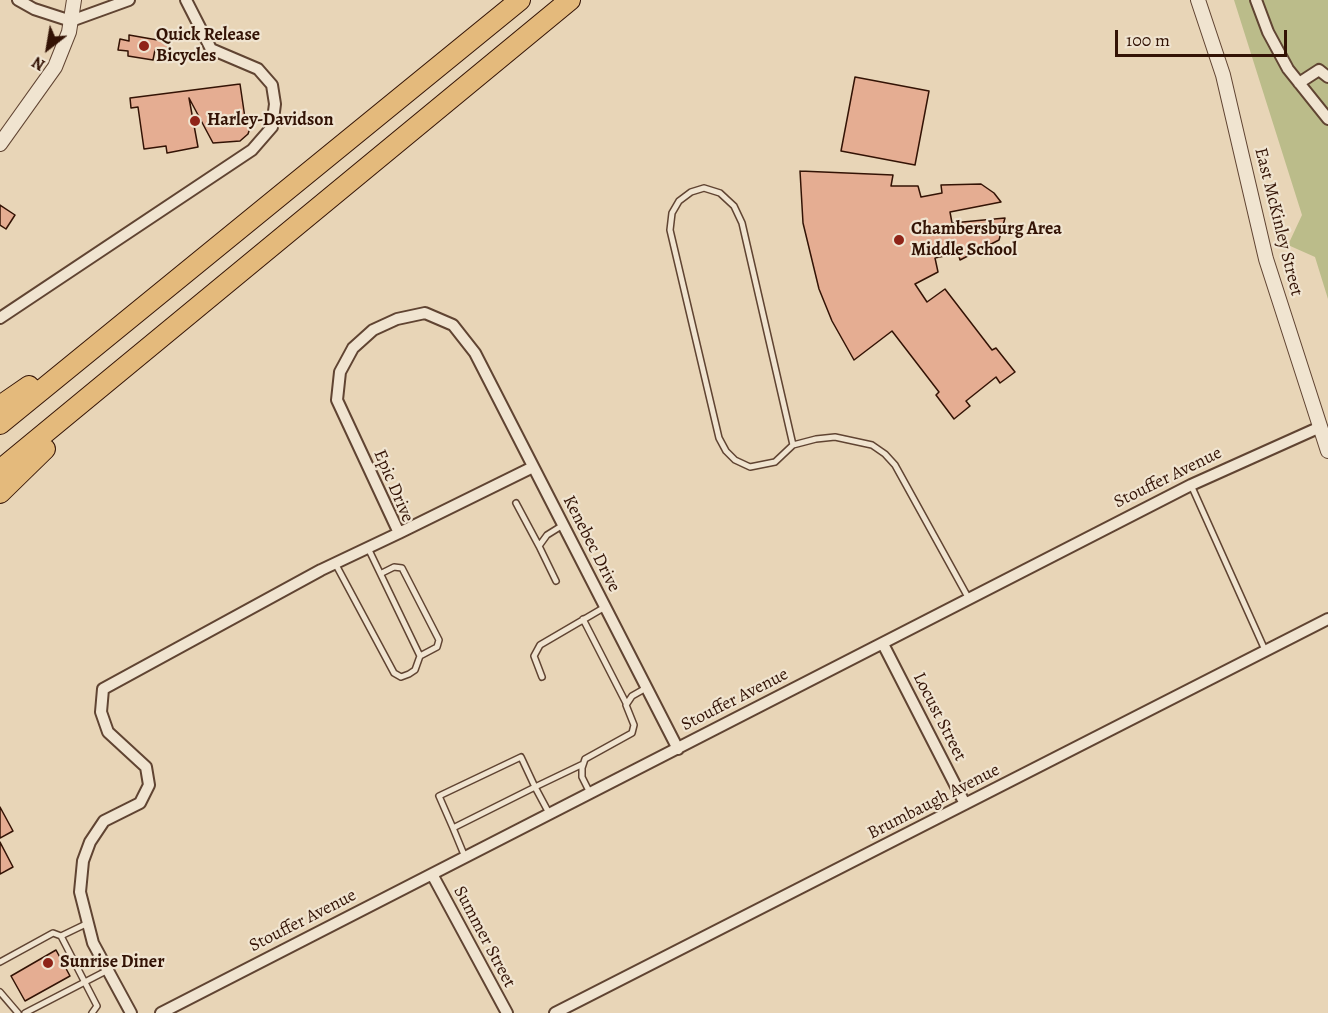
<!DOCTYPE html>
<style>
body{margin:0}
#map{position:relative;width:1328px;height:1013px;overflow:hidden;background:#e8d5b7;font-family:Alegreya,serif}
canvas{display:block}
.north{position:absolute;left:18px;top:18px;width:60px;height:60px;-webkit-text-stroke:4px #f0e4d0;paint-order:stroke;rotate:211deg;font-size:16px;font-weight:700;line-height:24px;text-align:center;color:#331305}
.north::after{content:'';display:block;margin:auto;width:21px;height:27px;background:#331305;clip-path:polygon(50% 0,100% 100%,50% 72%,0 100%)}
.scale{position:absolute;left:1115px;top:30px;width:172px;height:27px;box-sizing:border-box;border:3px solid #331305;border-top:0;padding-left:8px;font-size:18px;line-height:21px;white-space:nowrap;color:#331305;-webkit-text-stroke:4px #f0e4d0;paint-order:stroke}
</style>
<div id="map">
<canvas width="1328" height="1013"></canvas>
<div class="north">N</div>
<div class="scale">100 m</div>
</div>
<script>
const ctx = document.querySelector('canvas').getContext('2d');
ctx.lineJoin = 'round';
function fill(path, color) {
  ctx.fillStyle = color;
  ctx.fill(path, 'evenodd');
}
function toPath(rows) {
  const path = new Path2D();
  for (const r of rows) {
    path.moveTo(r[0], r[1]);
    for (let i = 2; i < r.length; i += 2) path.lineTo(r[i], r[i + 1]);
  }
  return path;
}
function trace(path, color, width, dash) {
  ctx.strokeStyle = color;
  ctx.lineWidth = width;
  ctx.lineCap = dash ? 'butt' : 'round';
  ctx.setLineDash(dash || []);
  ctx.stroke(path);
}
function drawText(font, color, halo, rows, align = 'center') {
  ctx.font = font + ' Alegreya,serif';
  ctx.lineWidth = 4.5;
  ctx.setLineDash([]);
  ctx.textBaseline = 'middle';
  ctx.strokeStyle = halo;
  ctx.fillStyle = color;
  for (const [text, x, y, turn = 0] of rows) {
    ctx.save();
    ctx.translate(x, y);
    ctx.rotate((+turn || 0) * Math.PI / 180);
    ctx.textAlign = isNaN(turn) ? turn : align;
    if (halo) ctx.strokeText(text, 0, 0);
    ctx.fillText(text, 0, 0);
    ctx.restore();
  }
}
fill(toPath([
 [1234,0,1328,0,1328,299,1315,257,1288,245,1302,215]
]), '#bbbc8a');
const building = toPath([
 [129,35,169,42,167,52,155,50,153,60,128,56,128,51,118,50,120,39,129,41,129,35],
 [855,77,929,91,915,165,841,151,855,77],
 [240,84,245,118,250,117,251,125,248,134,240,141,213,143,189,98,198,147,167,153,166,146,144,149,138,107,131,108,130,98,240,84],
 [800,171,893,175,891,186,918,186,921,197,942,193,941,185,981,184,994,193,1001,202,950,212,952,223,1005,218,999,240,960,260,958,253,935,258,938,272,915,284,927,302,945,289,992,350,996,348,1015,372,1000,383,996,377,966,401,970,406,954,419,936,395,939,392,892,331,854,360,832,321,819,289,803,223,800,171],
 [0,205,15,215,6,229,0,225,0,205],
 [0,807,13,831,0,838,0,807],
 [0,842,13,867,0,874,0,842],
 [56,950,70,976,25,1001,11,976,56,950]
]);
fill(building, '#e5ad92');
trace(building, '#331305', 1.5);
const service = toPath([
 [793,445,742,223,734,206,720,193,704,188,691,192,679,201,672,213,670,230,719,438,726,451,735,460,750,467,775,462,793,445,816,439,835,437,872,445,885,454,895,465,969,599],
 [1191,485,1265,650],
 [516,503,539,546],
 [335,563,394,673,401,677,409,674,415,670,420,656,368,548],
 [382,573,394,567,402,568,439,640,437,647,420,656],
 [556,581,539,546,547,535,563,525],
 [583,619,626,703],
 [542,677,534,656,540,645,605,607],
 [590,793,582,777,582,768,585,759,632,733,634,725,626,705,632,696,646,688],
 [453,828,439,796,521,757,535,787,583,764],
 [465,857,453,828,535,787,550,815],
 [61,936,88,923],
 [0,962,53,933,61,936,97,1006,92,1013],
 [0,992,18,1013],
 [25,1013,108,970]
]);
const minor = toPath([
 [18,0,34,9,71,21,129,0],
 [1256,0,1268,32,1288,69,1328,119],
 [1299,83,1319,70,1328,77],
 [0,318,252,150,272,127,275,104,272,85,258,69,211,49,186,0],
 [399,533,533,467],
 [883,644,965,804],
 [433,876,507,1013],
 [131,1013,93,943,80,892,83,861,90,842,104,821,140,803,149,785,146,767,108,732,101,712,103,689,321,570,399,533,337,400,340,372,353,348,373,330,397,319,425,313,453,325,475,353,678,749],
 [161,1013,1191,485,1318,428],
 [555,1013,1328,619]
]);
const tertiary = toPath([
 [1198,0,1223,75,1266,259,1328,451],
 [0,144,55,67,69,32,74,0]
]);
const motorway = toPath([
 [0,406,29,386],
 [0,424,520,0],
 [0,470,570,0],
 [0,493,45,449]
]);
trace(service, '#604432', 8);
trace(minor, '#604432', 14);
trace(tertiary, '#604432', 16);
trace(motorway, '#331305', 22);
trace(service, '#f0e4d0', 5);
trace(minor, '#f0e4d0', 10);
trace(tertiary, '#f0e4d0', 14);
trace(motorway, '#e4ba7c', 20);
for (const [x, y, r, color] of [
 [144,46,6,"#8f2418"],
 [195,121,6,"#8f2418"],
 [899,240,6,"#8f2418"],
 [48,963,6,"#8f2418"]
]) {
  const dot = new Path2D();
  dot.arc(x, y, r, 0, 2 * Math.PI);
  ctx.fillStyle = color;
  ctx.fill(dot);
  trace(dot, '#f0e4d0', 2);
}
drawText('bold 18px', '#331305', '#f0e4d0', [
 ["Quick Release",156,36],
 ["Bicycles",156,57],
 ["Harley-Davidson",207,121],
 ["Chambersburg Area",911,230],
 ["Middle School",911,251],
 ["Sunrise Diner",60,963]
], 'left');
drawText('18px', '#331305', '#f0e4d0', [
 ["East McKinley Street",1278,222,76],
 ["Stouffer Avenue",1168,478,-26],
 ["Epic Drive",393,486,67],
 ["Kenebec Drive",591,544,63],
 ["Stouffer Avenue",735,700,-27],
 ["Locust Street",939,717,63],
 ["Brumbaugh Avenue",934,802,-27],
 ["Stouffer Avenue",303,921,-27],
 ["Summer Street",484,937,62]
]);
</script>
